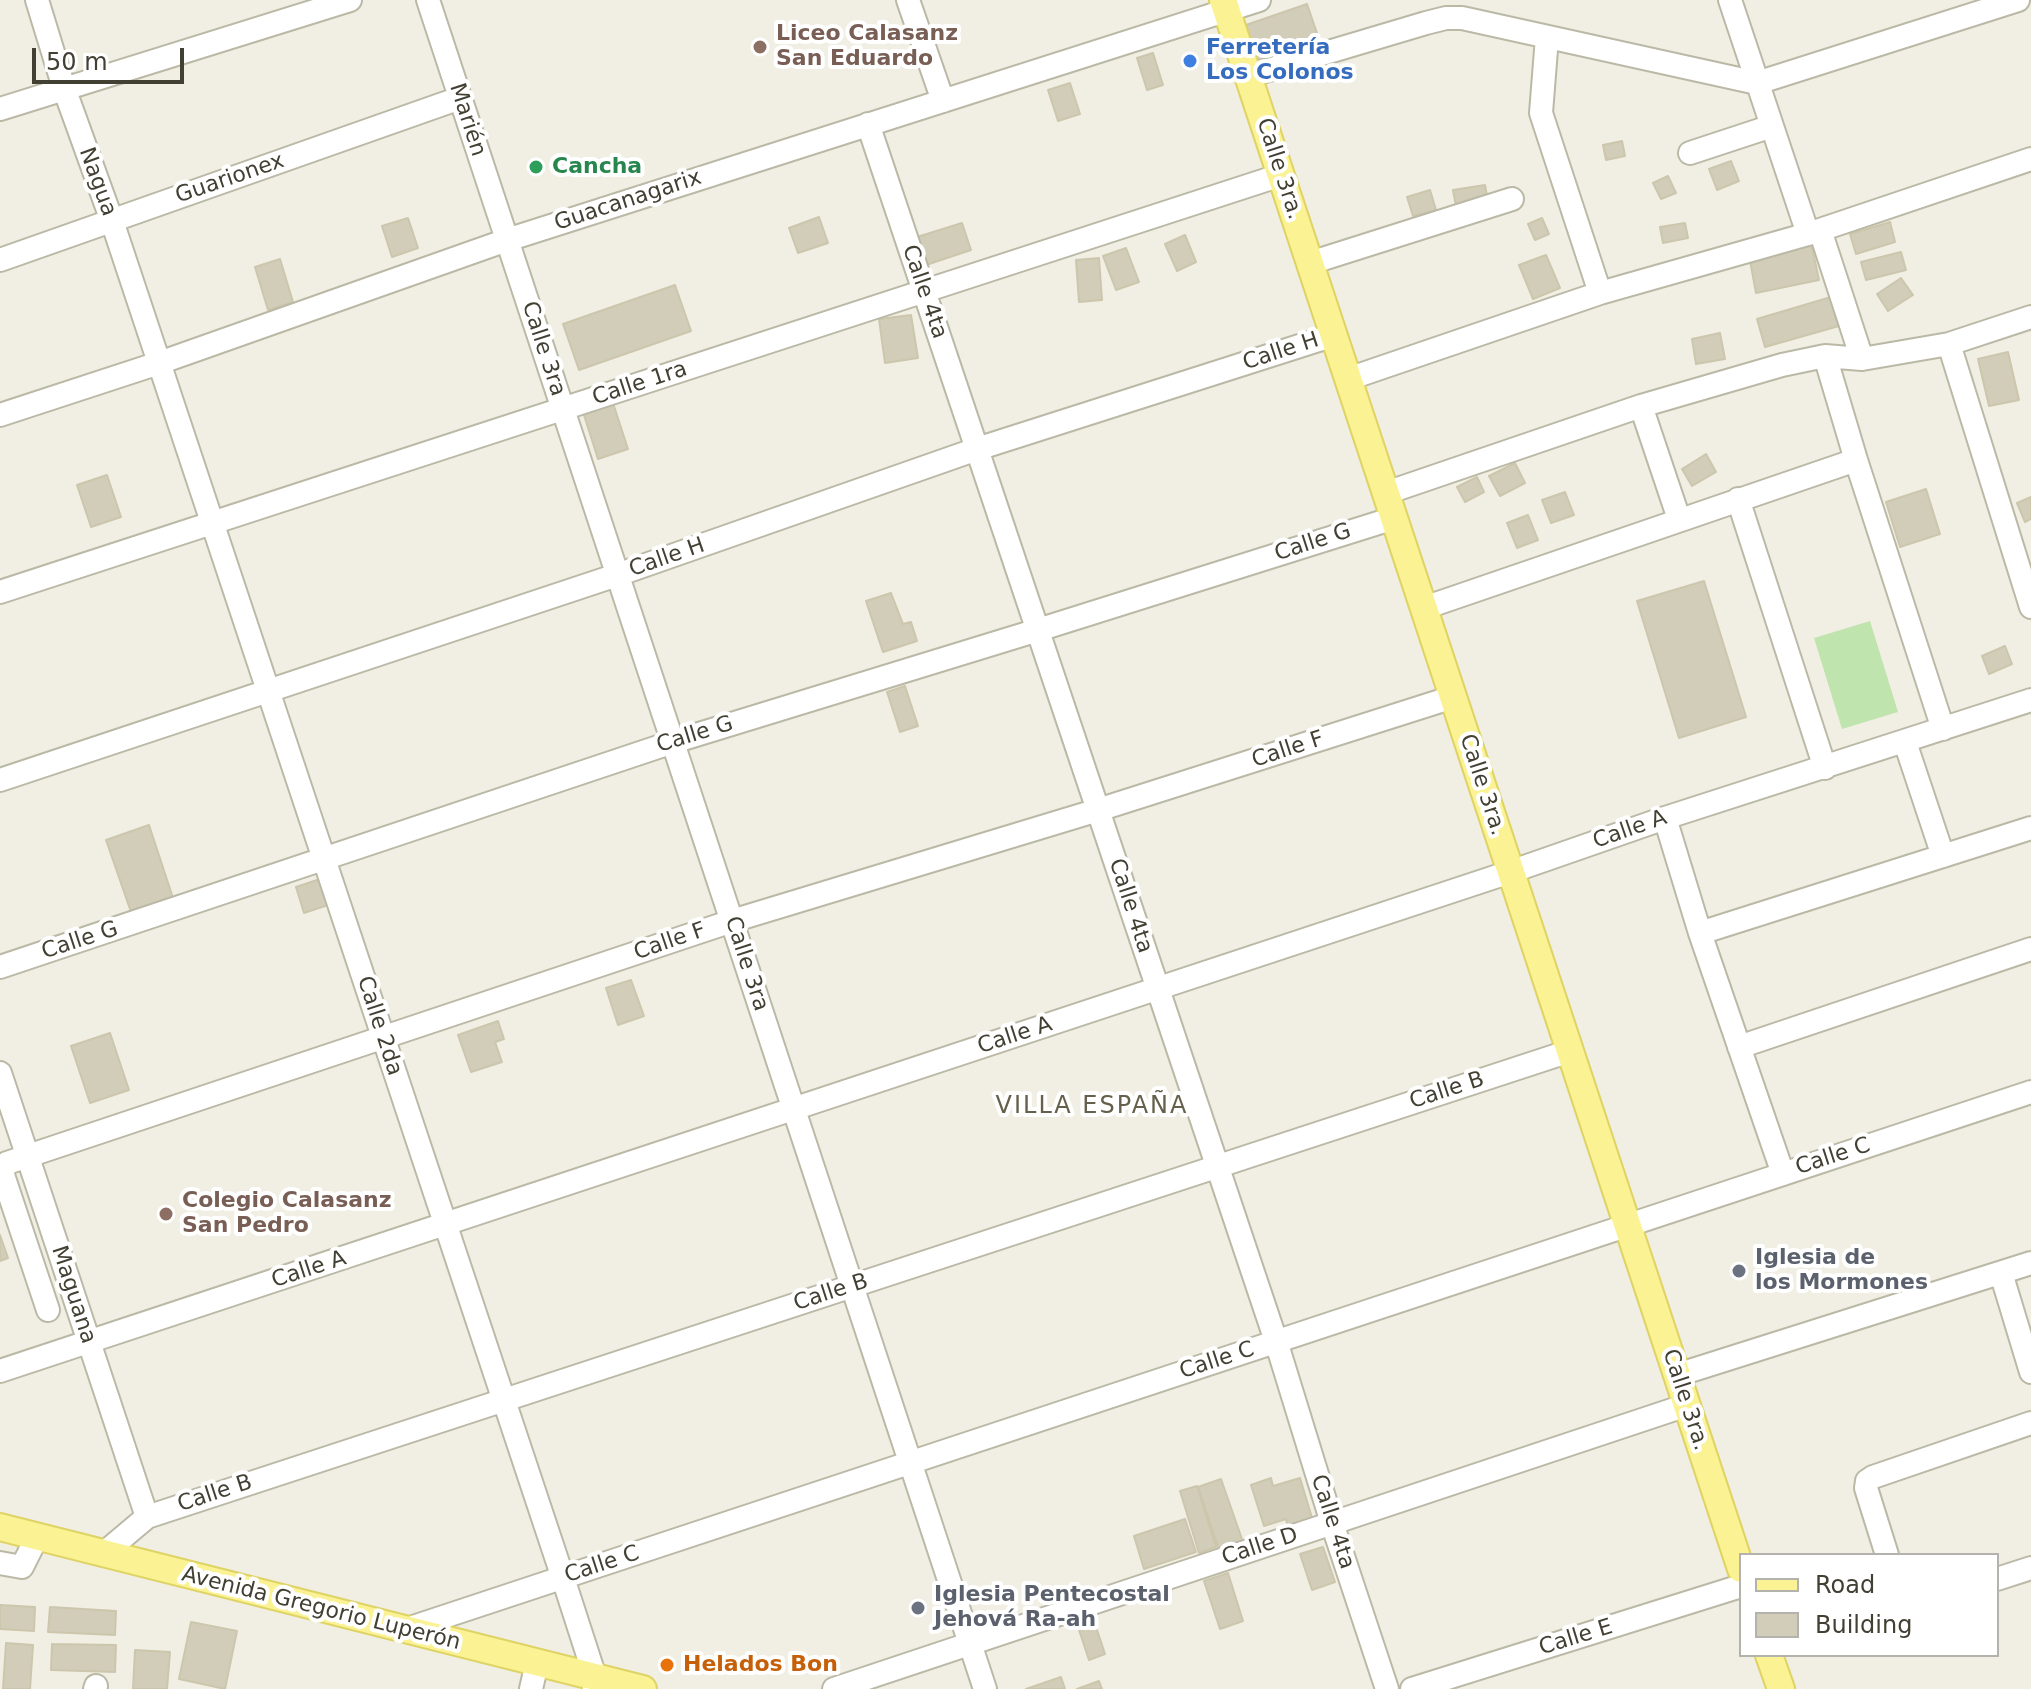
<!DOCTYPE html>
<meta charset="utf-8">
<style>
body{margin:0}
#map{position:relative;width:2031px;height:1689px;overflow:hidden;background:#f1efe3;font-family:"DejaVu Sans",sans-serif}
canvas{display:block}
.legend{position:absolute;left:1739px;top:1553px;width:260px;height:104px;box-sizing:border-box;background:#fff;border:2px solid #b3b2ad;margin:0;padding:10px 14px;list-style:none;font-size:24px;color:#423f33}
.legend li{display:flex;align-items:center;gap:16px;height:40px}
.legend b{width:40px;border:2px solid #b3b2ad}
.scale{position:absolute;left:32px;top:48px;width:152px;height:36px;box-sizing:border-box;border:4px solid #423f33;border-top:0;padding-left:10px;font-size:24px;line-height:28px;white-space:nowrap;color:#423f33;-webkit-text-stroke:6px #fff;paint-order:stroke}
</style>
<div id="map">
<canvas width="2031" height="1689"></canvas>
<ul class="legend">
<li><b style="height:10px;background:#faf293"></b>Road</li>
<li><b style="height:22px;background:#d2cdb9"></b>Building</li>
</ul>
<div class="scale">50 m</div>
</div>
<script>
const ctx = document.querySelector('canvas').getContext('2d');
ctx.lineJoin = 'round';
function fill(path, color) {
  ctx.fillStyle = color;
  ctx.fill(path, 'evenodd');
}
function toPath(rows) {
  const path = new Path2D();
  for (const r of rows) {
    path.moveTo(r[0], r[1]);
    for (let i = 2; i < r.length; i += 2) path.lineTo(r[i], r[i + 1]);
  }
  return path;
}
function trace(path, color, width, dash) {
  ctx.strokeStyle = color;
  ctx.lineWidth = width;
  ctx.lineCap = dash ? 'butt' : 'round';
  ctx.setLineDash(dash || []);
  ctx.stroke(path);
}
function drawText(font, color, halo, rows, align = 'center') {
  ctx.font = font + ' "DejaVu Sans",sans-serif';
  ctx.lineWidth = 8;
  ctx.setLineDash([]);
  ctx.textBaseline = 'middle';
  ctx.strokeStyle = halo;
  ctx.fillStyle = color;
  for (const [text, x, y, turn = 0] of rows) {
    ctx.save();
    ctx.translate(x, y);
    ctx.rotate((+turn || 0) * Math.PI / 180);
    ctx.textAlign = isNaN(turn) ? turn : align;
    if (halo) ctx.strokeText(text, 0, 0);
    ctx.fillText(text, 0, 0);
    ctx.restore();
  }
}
fill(toPath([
 [1870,621,1898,712,1842,729,1814,638]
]), '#bfe4ad');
const building = toPath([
 [1307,4,1319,39,1258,61,1246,25,1307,4],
 [1153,53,1163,85,1147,90,1137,58,1153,53],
 [1070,83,1080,114,1058,121,1048,90,1070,83],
 [1622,141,1625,156,1606,160,1603,145,1622,141],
 [1731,161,1739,181,1717,190,1709,169,1731,161],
 [1668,176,1676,193,1661,199,1653,183,1668,176],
 [1485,185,1488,201,1456,206,1453,190,1485,185],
 [1430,190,1436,210,1413,216,1407,197,1430,190],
 [819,217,828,243,798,253,789,228,819,217],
 [408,218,418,248,392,257,382,226,408,218],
 [1542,218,1549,234,1535,240,1528,224,1542,218],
 [1890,222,1895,242,1856,254,1850,234,1890,222],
 [962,223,971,250,926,265,917,237,962,223],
 [1685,223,1688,238,1663,243,1660,227,1685,223],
 [1185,235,1196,262,1177,271,1165,244,1185,235],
 [1811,242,1819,280,1756,293,1749,255,1811,242],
 [1126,248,1139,282,1116,290,1103,256,1126,248],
 [1901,252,1906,270,1866,280,1861,262,1901,252],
 [1546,255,1560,288,1533,299,1519,265,1546,255],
 [1099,258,1102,300,1079,302,1076,260,1099,258],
 [280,259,293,302,268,310,255,267,280,259],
 [1901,278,1913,295,1888,311,1877,294,1901,278],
 [675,285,691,331,579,370,563,324,675,285],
 [1831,297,1839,326,1765,347,1757,319,1831,297],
 [911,315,918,358,885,363,879,319,911,315],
 [1720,333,1725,359,1696,364,1692,339,1720,333],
 [2008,352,2019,400,1989,406,1978,359,2008,352],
 [613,403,628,449,598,459,583,412,613,403],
 [1706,454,1716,472,1692,486,1682,469,1706,454],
 [1515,463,1525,483,1500,496,1489,476,1515,463],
 [107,475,121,517,91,527,77,485,107,475],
 [1477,477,1484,492,1465,502,1457,487,1477,477],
 [1926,489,1940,534,1900,547,1886,502,1926,489],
 [1565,492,1574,515,1551,523,1542,500,1565,492],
 [2031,497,2031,519,2025,522,2017,503,2031,497],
 [1528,515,1538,540,1517,548,1507,523,1528,515],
 [1704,581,1746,717,1679,738,1637,601,1704,581],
 [891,593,903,624,911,622,917,641,883,652,866,601,891,593],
 [2005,646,2012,664,1989,674,1982,656,2005,646],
 [905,686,918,726,900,732,887,692,905,686],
 [149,825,173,898,131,912,106,840,149,825],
 [320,879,328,905,304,913,296,887,320,879],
 [631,980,644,1016,618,1025,606,988,631,980],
 [498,1021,504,1039,495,1042,502,1062,471,1072,458,1035,498,1021],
 [110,1033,129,1090,90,1103,71,1046,110,1033],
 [0,1235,8,1258,0,1261,0,1235],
 [1271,1478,1273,1486,1300,1478,1313,1521,1288,1529,1286,1519,1264,1526,1251,1485,1271,1478],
 [1221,1479,1243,1542,1219,1550,1198,1487,1221,1479],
 [1197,1486,1216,1547,1199,1553,1180,1491,1197,1486],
 [1185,1519,1196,1552,1144,1569,1134,1536,1185,1519],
 [1323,1547,1335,1582,1312,1590,1300,1554,1323,1547],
 [1228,1573,1243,1621,1220,1629,1204,1581,1228,1573],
 [0,1605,35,1607,34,1631,0,1629,0,1605],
 [50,1607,116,1611,115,1635,48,1632,50,1607],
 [191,1622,237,1631,225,1689,179,1679,191,1622],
 [1095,1624,1105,1654,1089,1660,1079,1630,1095,1624],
 [6,1643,33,1645,30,1689,3,1689,6,1643],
 [52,1644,116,1645,115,1672,51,1670,52,1644],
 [135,1650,170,1652,167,1689,133,1689,135,1650],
 [1061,1677,1065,1689,1026,1689,1061,1677],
 [1099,1681,1102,1689,1077,1689,1099,1681]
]);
fill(building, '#d2cdb9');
trace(building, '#ccc6ac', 2);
const minor = toPath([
 [37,0,64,88,112,221,563,1578,595,1677,594,1689],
 [428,0,985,1689],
 [908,0,943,101],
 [1730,0,1808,234],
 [1547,37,1541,113,1600,293],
 [1248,76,1426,23,1446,18,1462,18,1757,83,2018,0],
 [0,109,350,0],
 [868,124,1276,1341,1332,1523,1387,1689],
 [1690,153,1772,126],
 [1820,230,1862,359],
 [0,260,460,98],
 [1310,263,1512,199],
 [1949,344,2031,607],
 [1825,356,1862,359,1949,344,2031,317],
 [1348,379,1600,293,1808,234,2031,159],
 [1641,406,1679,519],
 [0,415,159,363,507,240,1259,0],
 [1386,493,1641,406,1782,365,1825,356,1856,460,1943,729],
 [1738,499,1825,768],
 [0,592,1281,175],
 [1424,608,1856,460],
 [1905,742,1943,856],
 [0,780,617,575,977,449,1334,335],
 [1665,818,1700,933,1783,1174],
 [1700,933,2031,828],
 [0,967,673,742,1038,630,1394,518],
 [1739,1047,2031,949],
 [0,1073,147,1517],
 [2001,1273,2031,1372],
 [48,1310,2,1172,7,1163,732,921,1098,810,1453,697],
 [0,1371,1510,872,1665,818,2031,700],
 [1677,1375,2031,1263],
 [103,1554,147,1517,1570,1051],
 [1887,1555,1866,1488,1867,1481,1873,1477,2031,1423],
 [0,1563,22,1567,37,1537],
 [1997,1579,2031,1568],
 [404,1630,2031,1092],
 [95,1689,96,1686],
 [531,1689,537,1663],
 [834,1689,1687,1405],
 [1412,1689,1741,1586]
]);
const major = toPath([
 [1223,0,1741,1569],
 [0,1527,643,1689],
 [1769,1655,1781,1689]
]);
trace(minor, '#bbb9a6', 26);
trace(major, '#ded364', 30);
trace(minor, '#fff', 22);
trace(major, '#faf293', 26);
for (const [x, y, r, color] of [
 [760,47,8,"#8d6e63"],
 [1190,61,8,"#3f7fe0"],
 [536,167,8,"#2e9e5b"],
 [166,1214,8,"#8d6e63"],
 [1739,1271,8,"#6b7280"],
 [918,1608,8,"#6b7280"],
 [667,1665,8,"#e8710a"]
]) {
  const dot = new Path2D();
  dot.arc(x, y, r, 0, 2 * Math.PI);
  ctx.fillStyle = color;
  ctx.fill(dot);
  trace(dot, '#fff', 3);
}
drawText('bold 22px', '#785e54', '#fff', [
 ["Liceo Calasanz",776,34],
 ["San Eduardo",776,59],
 ["Colegio Calasanz",182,1201],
 ["San Pedro",182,1226]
], 'left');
drawText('bold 22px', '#366cbe', '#fff', [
 ["Ferretería",1206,48],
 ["Los Colonos",1206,73]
], 'left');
drawText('22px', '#423f33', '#fff', [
 ["Marién",467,120,72],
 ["Calle 3ra.",1279,169,72],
 ["Guarionex",230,179,-19],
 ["Nagua",97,182,70],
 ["Guacanagarix",628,201,-18],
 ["Calle 4ta",924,292,71],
 ["Calle 3ra",543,349,72],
 ["Calle H",1281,352,-18],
 ["Calle 1ra",640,384,-18],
 ["Calle G",1313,543,-18],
 ["Calle H",667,558,-19],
 ["Calle G",695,735,-17],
 ["Calle F",1288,750,-18],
 ["Calle 3ra.",1482,785,72],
 ["Calle A",1630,830,-19],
 ["Calle 4ta",1130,906,72],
 ["Calle G",80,941,-18],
 ["Calle F",670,942,-19],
 ["Calle 3ra",746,964,72],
 ["Calle 2da",379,1026,72],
 ["Calle A",1015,1036,-18],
 ["Calle B",1447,1091,-18],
 ["Calle C",1833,1157,-18],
 ["Calle A",309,1270,-18],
 ["Calle B",831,1293,-18],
 ["Maguana",73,1295,72],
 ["Calle C",1217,1361,-18],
 ["Calle 3ra.",1685,1400,72],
 ["Calle B",215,1494,-18],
 ["Calle 4ta",1332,1522,72],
 ["Calle D",1260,1547,-18],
 ["Calle C",602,1565,-18],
 ["Avenida Gregorio Luperón",321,1609,14],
 ["Calle E",1576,1638,-17]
]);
drawText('bold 22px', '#27864d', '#fff', [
 ["Cancha",552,167]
], 'left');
drawText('bold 22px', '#5b616d', '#fff', [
 ["Iglesia de",1755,1258],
 ["los Mormones",1755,1283],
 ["Iglesia Pentecostal",934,1595],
 ["Jehová Ra-ah",934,1620]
], 'left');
drawText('bold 22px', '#c56008', '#fff', [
 ["Helados Bon",683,1665]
], 'left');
ctx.letterSpacing = '2px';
drawText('24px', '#64604b', '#fff', [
 ["VILLA ESPAÑA",1092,1107]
]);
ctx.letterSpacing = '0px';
</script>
